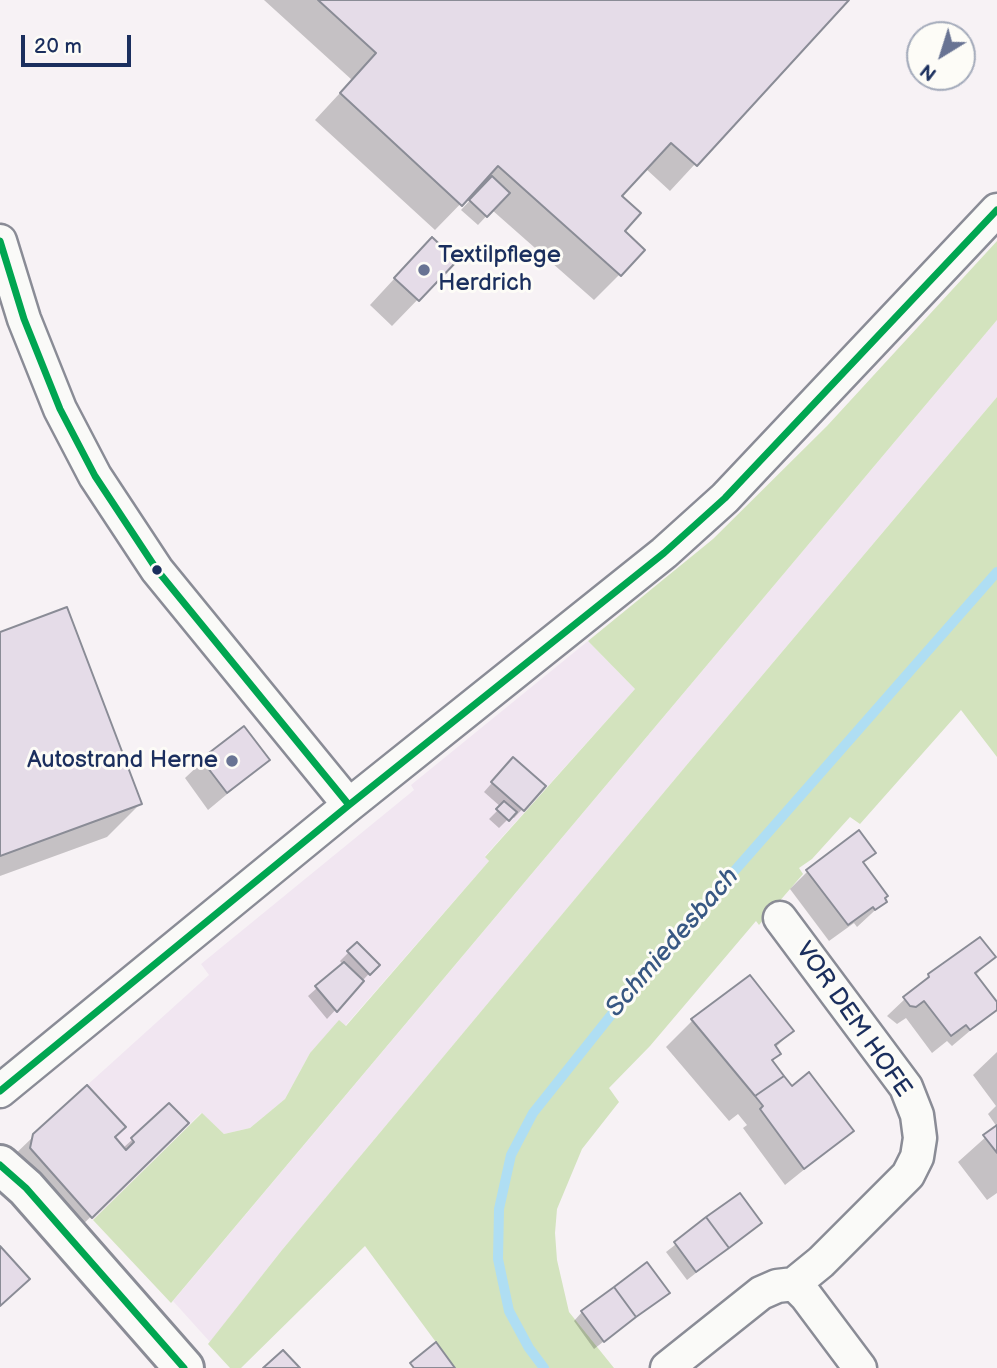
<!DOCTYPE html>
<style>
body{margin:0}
#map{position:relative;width:997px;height:1368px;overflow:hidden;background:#f7f2f5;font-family:"Balsamiq Sans",sans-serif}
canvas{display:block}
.north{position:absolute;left:906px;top:21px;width:70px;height:70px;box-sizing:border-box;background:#fdfcf7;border:2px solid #a3aaba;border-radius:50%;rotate:218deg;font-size:19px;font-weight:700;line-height:28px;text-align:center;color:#1b2f5e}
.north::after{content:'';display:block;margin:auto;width:24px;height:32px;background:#687393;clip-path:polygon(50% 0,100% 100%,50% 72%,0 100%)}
.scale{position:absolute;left:21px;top:35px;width:110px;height:32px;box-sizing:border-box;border:4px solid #1b2f5e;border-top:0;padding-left:9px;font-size:21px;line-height:24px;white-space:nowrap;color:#1b2f5e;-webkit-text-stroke:5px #fdfcf7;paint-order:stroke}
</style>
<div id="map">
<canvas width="997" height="1368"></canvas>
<div class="north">N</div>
<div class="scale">20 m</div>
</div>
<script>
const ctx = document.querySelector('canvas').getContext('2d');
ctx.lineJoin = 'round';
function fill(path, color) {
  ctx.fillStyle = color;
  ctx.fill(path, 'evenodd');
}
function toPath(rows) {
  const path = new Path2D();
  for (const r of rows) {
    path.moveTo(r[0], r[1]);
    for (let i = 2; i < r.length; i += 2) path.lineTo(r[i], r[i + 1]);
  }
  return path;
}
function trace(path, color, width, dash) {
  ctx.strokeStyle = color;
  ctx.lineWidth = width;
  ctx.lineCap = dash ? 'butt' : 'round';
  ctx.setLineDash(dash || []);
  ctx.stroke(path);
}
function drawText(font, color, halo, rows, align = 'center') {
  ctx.font = font + ' "Balsamiq Sans",sans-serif';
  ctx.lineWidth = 6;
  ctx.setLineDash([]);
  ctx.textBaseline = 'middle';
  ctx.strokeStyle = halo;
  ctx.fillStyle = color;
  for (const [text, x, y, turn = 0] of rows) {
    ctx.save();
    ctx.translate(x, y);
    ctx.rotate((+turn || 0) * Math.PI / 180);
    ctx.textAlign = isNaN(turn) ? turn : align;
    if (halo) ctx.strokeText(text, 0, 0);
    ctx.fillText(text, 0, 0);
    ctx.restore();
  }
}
fill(toPath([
 [997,320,997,397,690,761,282,1250,210,1342,173,1301],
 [588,641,635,689,485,856,489,861,345,1026,339,1021,310,1053,285,1099,250,1128,224,1134,201,1113,93,1220,31,1151,33,1134,209,975,201,964,414,790,411,785]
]), '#f1e6f1');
fill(toPath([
 [997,241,997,320,171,1303,93,1220,202,1113,224,1134,250,1128,285,1099,310,1053,339,1020,346,1026,489,861,485,857,635,689,588,641,713,539,827,426],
 [997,397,997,757,961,710,860,824,850,817,812,859,799,868,803,874,759,925,756,921,650,1046,609,1088,619,1102,582,1149,557,1209,555,1233,557,1260,569,1312,614,1368,455,1368,365,1246,241,1368,230,1368,208,1344,282,1250,690,761]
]), '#d3e3be');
fill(toPath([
 [264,0,847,0,670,191,645,168,619,196,620,274,594,300,492,210,478,225,461,210,475,195,472,192,435,230,315,120,352,80],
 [455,261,392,326,370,305,406,266],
 [0,634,140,804,107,837,0,876],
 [268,760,208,810,185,778,203,761],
 [505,768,543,787,514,818,511,816,499,828,489,819,501,807,484,792],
 [873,852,862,864,885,901,857,927,854,923,829,941,790,889,808,871],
 [357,944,377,965,327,1019,308,996,343,965,340,961],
 [993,957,975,976,997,1008,952,1046,947,1041,932,1053,906,1018,897,1024,887,1016,929,976],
 [749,977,792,1031,775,1048,778,1054,771,1061,791,1088,852,1131,785,1185,743,1128,747,1125,738,1114,729,1121,666,1047,692,1021],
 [997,1052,997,1127,988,1114,996,1106,973,1075],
 [169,1106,186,1123,65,1242,7,1162,34,1136,113,1138,122,1149],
 [997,1127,997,1193,987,1200,958,1162],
 [739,1195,760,1223,687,1280,666,1252],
 [667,1292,594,1349,574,1321,582,1312]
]), '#0003');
trace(toPath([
 [544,1368,529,1348,509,1311,498,1259,499,1209,511,1155,533,1113,643,975,997,572]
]), '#afdef3', 10);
const building = toPath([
 [318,0,849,0,697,166,671,143,622,196,641,213,625,231,645,250,621,276,498,166,462,206,340,93,376,53,318,0],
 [492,176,510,193,487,217,469,200,492,176],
 [432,237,457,261,419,301,394,278,432,237],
 [67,607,142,804,0,856,0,632,67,607],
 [244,726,270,760,227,793,201,759,244,726],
 [513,757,546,786,524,811,491,782,513,757],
 [504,801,517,812,509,821,496,809,504,801],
 [859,830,876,853,863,862,888,896,885,898,887,902,875,910,873,907,848,925,806,870,859,830],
 [980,937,996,957,975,973,997,1002,997,1010,970,1030,966,1025,951,1036,924,1001,916,1007,910,1006,903,997,929,977,928,974,980,937],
 [357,942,380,965,370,975,347,951,357,942],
 [344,962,364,981,337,1012,315,986,344,962],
 [750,975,794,1031,775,1045,781,1054,772,1060,784,1076,755,1096,691,1019,750,975],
 [809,1072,854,1131,804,1169,760,1109,763,1106,755,1096,784,1076,792,1086,809,1072],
 [87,1085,126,1127,115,1137,126,1150,134,1142,131,1138,169,1103,189,1123,92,1218,30,1148,33,1134,87,1085],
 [997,1125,997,1153,983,1135,997,1125],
 [740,1193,762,1223,729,1248,706,1217,740,1193],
 [706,1217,729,1248,696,1272,674,1242,706,1217],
 [0,1246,30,1279,0,1306,0,1246],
 [647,1262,670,1293,636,1317,614,1287,647,1262],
 [614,1287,636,1317,604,1342,581,1311,614,1287],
 [436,1342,455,1368,414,1368,410,1363,436,1342],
 [283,1350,300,1368,263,1368,283,1350]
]);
fill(building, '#e5dce8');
trace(building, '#8a8c96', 2);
const street = toPath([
 [0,241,24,319,60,409,95,476,157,570,349,805],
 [0,1091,349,805,664,553,725,498,997,210],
 [794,1284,806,1296,860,1368],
 [667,1368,761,1293,777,1286,794,1284,821,1262,908,1175,917,1157,920,1138,917,1115,906,1087,780,918]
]);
const secondary = toPath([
 [0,1165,26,1188,184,1368]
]);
trace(street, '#8a8c96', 37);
trace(secondary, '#8a8c96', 44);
trace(street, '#fafaf8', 32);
trace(secondary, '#fafaf8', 38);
trace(toPath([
 [0,241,24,319,60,409,95,476,157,570,349,805],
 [0,1091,349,805,664,553,725,498,997,210],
 [0,1165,26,1188,184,1368]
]), '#00a651', 7);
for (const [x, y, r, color] of [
 [424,270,7,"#687393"],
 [157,570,6,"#1b2f5e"],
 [232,761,7,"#687393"]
]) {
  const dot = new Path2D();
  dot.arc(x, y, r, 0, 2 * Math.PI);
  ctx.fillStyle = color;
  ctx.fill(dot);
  trace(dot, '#fdfcf7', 2.5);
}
drawText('24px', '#1b2f5e', '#fdfcf7', [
 ["Textilpflege",438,256],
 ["Herdrich",438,284],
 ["Autostrand Herne",218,761,"right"]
], 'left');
drawText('24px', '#1b2f5e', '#fdfcf7', [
 ["VOR DEM HOFE",853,1020,55]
]);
drawText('italic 26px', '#385883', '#fdfcf7', [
 ["Schmiedesbach",673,943,-49]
]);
</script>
